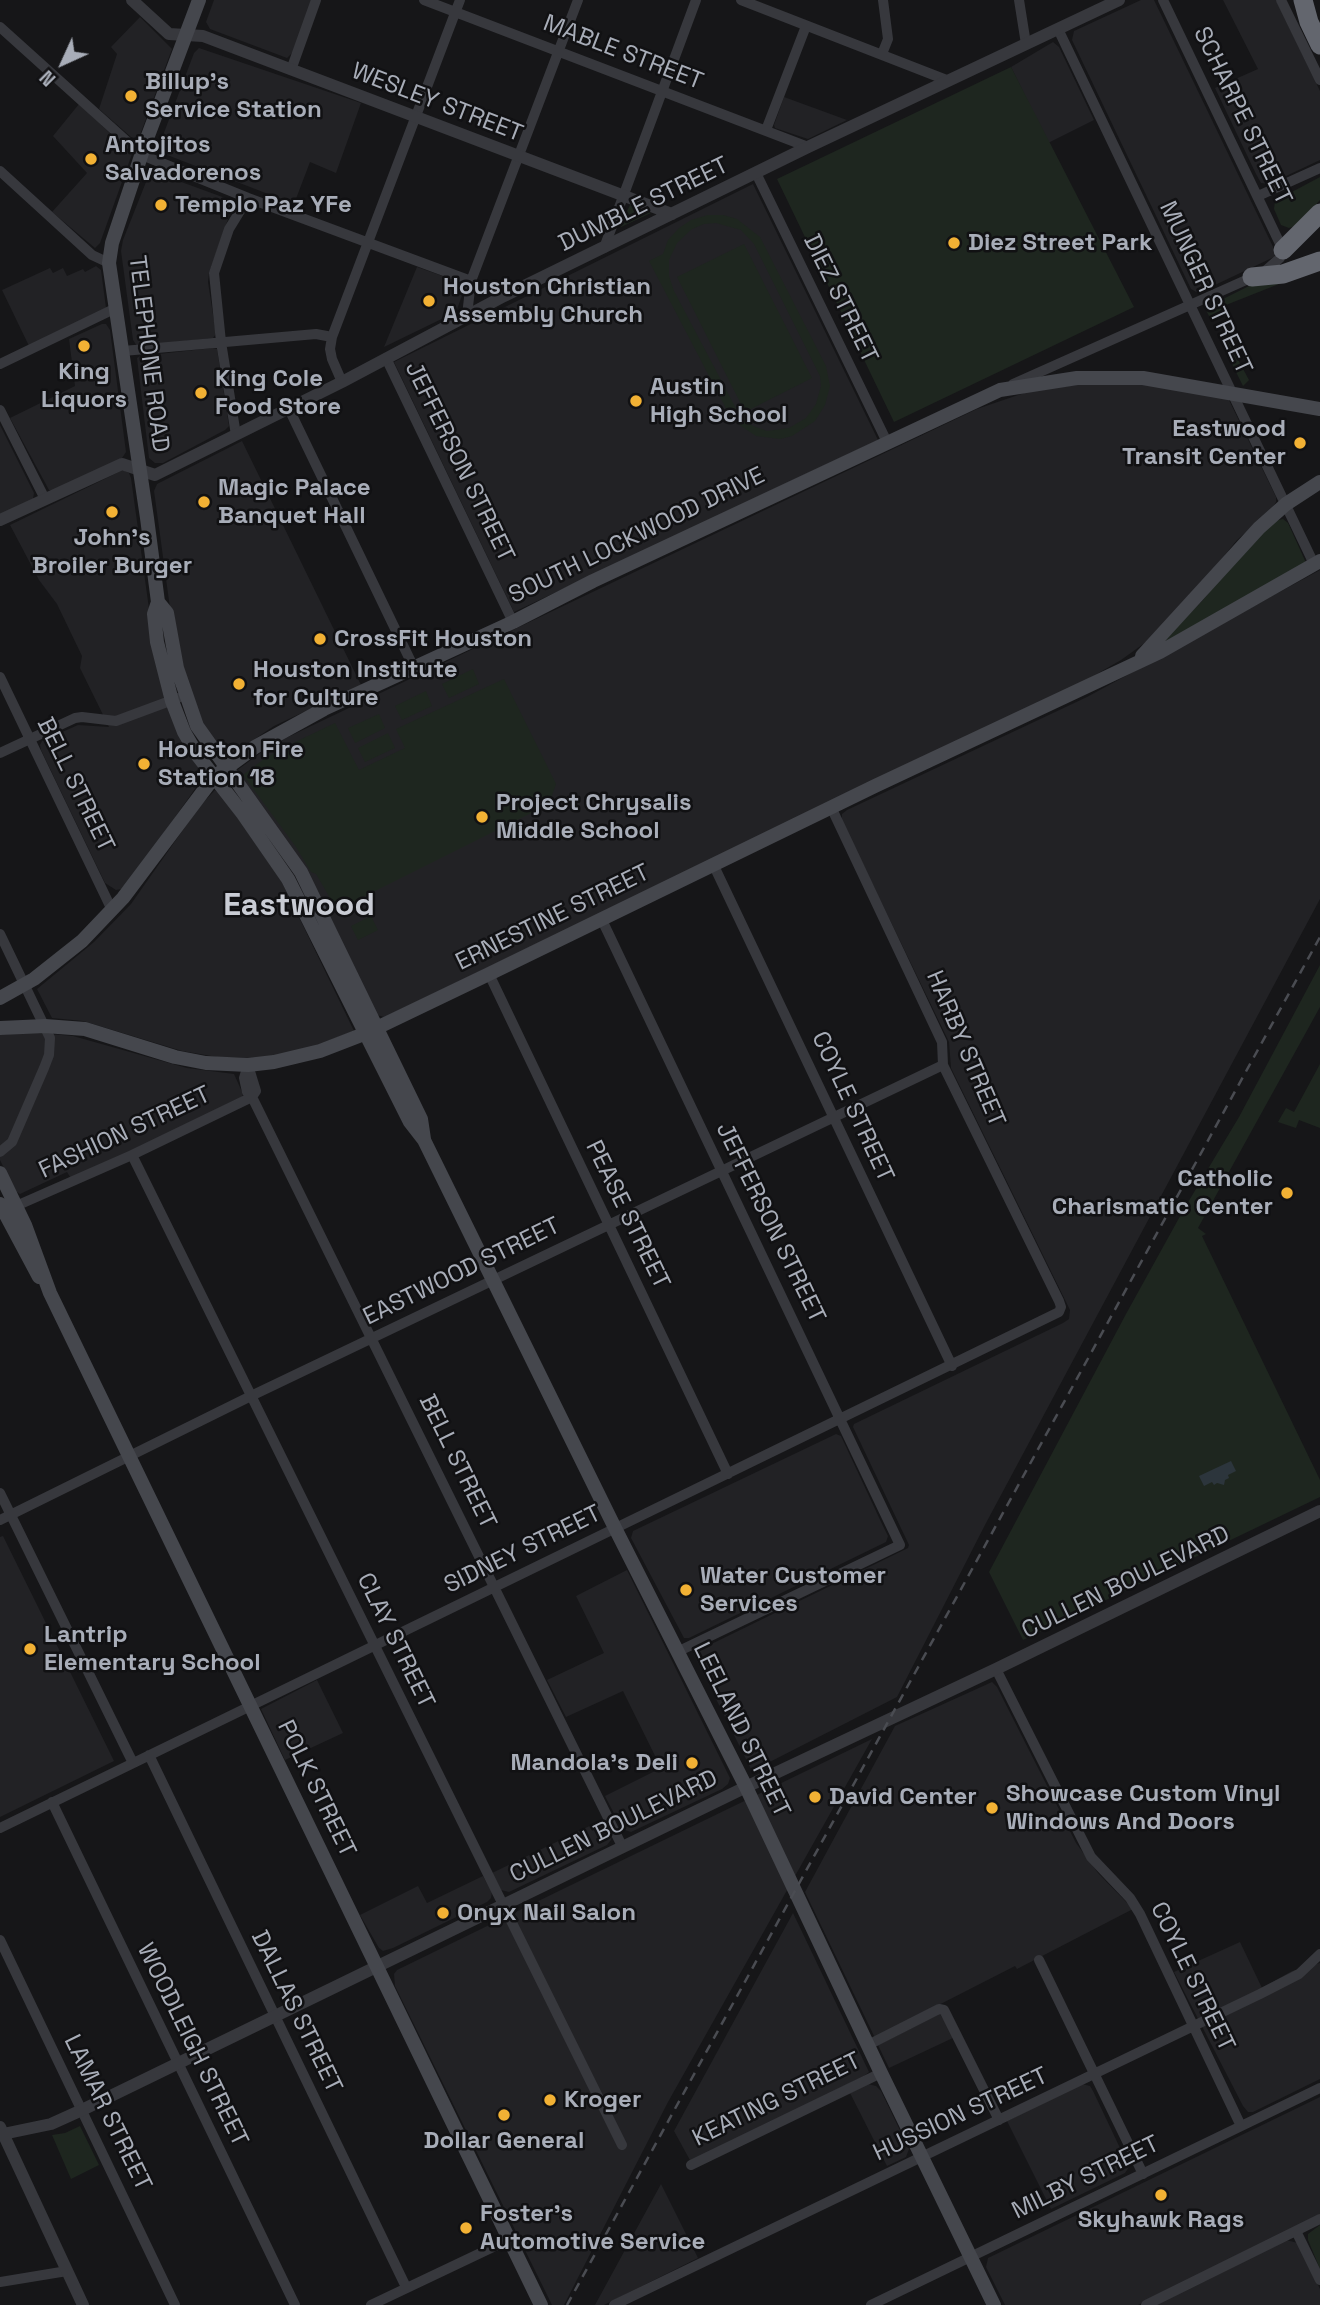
<!DOCTYPE html>
<meta charset="utf-8">
<style>
body{margin:0}
#map{position:relative;width:1320px;height:2305px;overflow:hidden;background:#161618;font-family:"Space Grotesk",sans-serif}
canvas{display:block}
.north{position:absolute;left:28px;top:28px;width:70px;height:70px;-webkit-text-stroke:5px #111113;paint-order:stroke;rotate:225deg;font-size:19px;font-weight:700;line-height:28px;text-align:center;color:#a8adb8}
.north::after{content:'';display:block;margin:auto;width:24px;height:32px;background:#a8adb8;clip-path:polygon(50% 0,100% 100%,50% 72%,0 100%)}
</style>
<div id="map">
<canvas width="1320" height="2305"></canvas>
<div class="north">N</div>
</div>
<script>
const ctx = document.querySelector('canvas').getContext('2d');
ctx.lineJoin = 'round';
function fill(path, color) {
  ctx.fillStyle = color;
  ctx.fill(path, 'evenodd');
}
function toPath(rows) {
  const path = new Path2D();
  for (const r of rows) {
    path.moveTo(r[0], r[1]);
    for (let i = 2; i < r.length; i += 2) path.lineTo(r[i], r[i + 1]);
  }
  return path;
}
function trace(path, color, width, dash) {
  ctx.strokeStyle = color;
  ctx.lineWidth = width;
  ctx.lineCap = dash ? 'butt' : 'round';
  ctx.setLineDash(dash || []);
  ctx.stroke(path);
}
function drawText(font, color, halo, rows, align = 'center') {
  ctx.font = font + ' "Space Grotesk",sans-serif';
  ctx.lineWidth = 5;
  ctx.setLineDash([]);
  ctx.textBaseline = 'middle';
  ctx.strokeStyle = halo;
  ctx.fillStyle = color;
  for (const [text, x, y, turn = 0] of rows) {
    ctx.save();
    ctx.translate(x, y);
    ctx.rotate((+turn || 0) * Math.PI / 180);
    ctx.textAlign = isNaN(turn) ? turn : align;
    if (halo) ctx.strokeText(text, 0, 0);
    ctx.fillText(text, 0, 0);
    ctx.restore();
  }
}
fill(toPath([
 [214,0,313,0,293,52,287,58,210,29,206,22],
 [1141,0,1154,0,1276,253,1274,257,1198,293,1191,289,1072,40,1074,31],
 [1223,0,1276,0,1320,91,1320,160,1269,184,1261,183,1256,174,1215,88,1258,69],
 [140,17,172,49,140,135,135,138,131,137,99,109,117,54,111,47],
 [1053,42,1059,47,1094,120,1048,143,1011,67],
 [199,48,361,103,336,173,310,162,294,204,162,153,159,150,159,146,194,53],
 [784,97,847,120,808,139,775,128,774,125],
 [79,104,132,154,100,243,95,248,52,212,87,173,53,136],
 [154,172,228,199,233,205,209,273,208,282,216,334,213,338,137,346,133,340,121,251,123,240,148,177],
 [753,184,878,440,514,612,394,362],
 [96,266,101,270,106,308,29,346,2,290,50,268,53,273,63,268,67,276,83,269,85,272],
 [417,267,454,280,462,285,464,290,456,312,384,347],
 [102,324,106,324,110,330,126,452,122,458,53,491,49,490,10,418,75,386,69,339],
 [213,348,217,349,229,426,225,430,163,463,155,463,149,458,137,358,140,356],
 [1083,384,1149,384,1228,398,1276,497,1276,502,1271,510,1237,540,1198,588,1153,637,1121,660,1083,682,384,1017,377,1015,236,771,263,751,288,737,977,409,1030,391],
 [0,425,34,493,33,499,0,515],
 [242,441,361,685,274,726,237,751,227,755,218,750,189,698,170,608,154,491,157,484],
 [123,470,129,473,131,478,150,616,204,776,133,877,121,889,116,890,105,883,41,750,40,745,42,741,78,725,109,727,80,668,82,656,57,604,39,580,10,525],
 [1320,570,1320,899,986,1523,897,1697,752,1771,693,1653,908,1548,909,1545,853,1427,854,1424,1063,1323,1069,1319,1070,1310,951,1068,949,1042,842,821,842,814,847,810,1087,697],
 [215,790,220,793,281,880,354,1031,295,1053,256,1058,217,1057,182,1051,83,1021,52,1018,37,989,94,942,131,904,199,807],
 [28,1032,73,1036,187,1068,234,1074,243,1094,242,1097,72,1180,67,1172,20,1194,15,1191,0,1160,0,1035],
 [836,1434,841,1436,882,1524,888,1536,886,1542,689,1638,684,1638,631,1538,633,1531],
 [3,1536,114,1761,0,1817,0,1537],
 [627,1570,730,1778,728,1784,722,1789,631,1832,622,1829,605,1796,661,1768,623,1691,566,1717,547,1680,604,1653,576,1596],
 [317,1680,343,1733,285,1760,261,1709],
 [992,1682,997,1687,1076,1843,1098,1873,1133,1909,1017,1969,1015,1966,878,2036,874,2036,805,1892,895,1726],
 [872,1739,668,2102,564,2305,552,2305,395,1986,394,1974,397,1970,565,1888],
 [604,1819,612,1834,611,1840,607,1845,509,1892,501,1890,492,1873],
 [483,1876,492,1892,491,1898,487,1902,393,1948,383,1951,379,1948,360,1915,418,1886,427,1903],
 [793,1913,869,2072,864,2076,691,2162,674,2131],
 [1240,1942,1262,1988,1292,1971,1320,1963,1320,2079,1253,2112,1248,2112,1243,2106,1174,1972],
 [940,2014,955,2037,889,2068,878,2045],
 [868,2084,876,2086,881,2091,909,2149,906,2157,887,2166,850,2093],
 [1082,2084,1090,2086,1093,2091,1129,2167,1125,2173,1051,2209,1007,2121],
 [1320,2097,1320,2215,1138,2305,1005,2305,986,2267,988,2258],
 [661,2184,698,2258,604,2305,595,2305],
 [1286,2240,1298,2243,1320,2289,1320,2305,1154,2305]
]), '#222225');
fill(toPath([
 [1011,67,1134,307,894,422,777,179],
 [1320,177,1320,200,1298,225,1289,228,1281,225,1274,209,1275,201],
 [630,205,651,213,621,227,620,225],
 [708,215,723,215,737,219,760,237,826,366,830,386,825,405,815,421,792,436,780,439,756,436,732,420,649,261,663,254,668,240,679,228,691,220],
 [716,223,741,230,754,244,820,376,821,386,816,404,806,418,789,428,767,431,753,426,741,418,674,291,669,276,669,260,677,243,692,229,704,224],
 [744,244,812,378,745,412,677,277],
 [1284,282,1226,305,1211,320,1205,308,1249,286],
 [1228,341,1249,380,1243,386,1222,344],
 [1283,519,1288,523,1307,565,1158,646,1203,600,1232,564,1275,521],
 [473,669,479,684,449,698,442,684],
 [504,679,556,784,549,804,337,910,316,874,311,872,296,847,243,775,264,759,287,746,335,723,359,770,405,748,396,729],
 [426,691,432,706,402,720,395,706],
 [379,714,385,728,355,743,348,728],
 [388,733,395,748,365,762,358,748],
 [371,916,378,930,358,940,351,926],
 [1320,965,1320,1007,1198,1228,1206,1234,1202,1236,1320,1480,1320,1497,1023,1640,989,1572,1126,1314,1184,1209,1239,1117],
 [1320,1064,1320,1128,1299,1120,1296,1128,1278,1122,1286,1108,1294,1112],
 [80,2126,99,2165,71,2179,52,2135,65,2133],
 [1320,2225,1320,2269,1308,2240,1308,2234]
]), '#1e261f');
fill(toPath([
 [1231,1461,1236,1471,1228,1475,1229,1478,1225,1480,1224,1485,1217,1483,1214,1485,1212,1482,1204,1486,1199,1476]
]), '#2c353c');
trace(toPath([
 [424,0,808,147],
 [741,0,949,81],
 [1019,0,1026,44],
 [1281,0,1320,80],
 [0,27,142,155,248,198,471,281],
 [1058,29,1314,564],
 [882,54,888,39,883,0],
 [291,70,316,0],
 [766,130,806,26],
 [0,171,92,255,109,263],
 [756,173,887,442],
 [1258,196,1320,168],
 [604,248,696,0],
 [467,315,471,281,578,0],
 [123,351,316,334,332,337],
 [386,358,513,622],
 [0,364,116,308],
 [342,382,332,359,330,349,332,337,460,0],
 [1013,384,1264,272,1280,258,1283,250,1163,0],
 [289,409,414,668],
 [0,410,45,499],
 [236,435,221,342,214,273,229,229,248,198],
 [0,677,112,910],
 [0,753,75,718,82,717,116,721,178,698],
 [714,866,952,1366],
 [602,920,900,1545,677,1652],
 [0,934,50,1038,49,1055,44,1068,12,1142,0,1152],
 [489,974,728,1474],
 [248,1065,244,1078,247,1092,252,1097,622,1846],
 [248,1065,256,1091,252,1097],
 [132,1155,622,2145],
 [16,1206,132,1155,252,1097],
 [0,1493,133,1763],
 [0,1520,251,1396,943,1065],
 [996,1669,1091,1857,1130,1898,1140,1914,1241,2126],
 [149,1755,406,2287],
 [52,1802,295,2305],
 [0,1828,1059,1312,1061,1307,1059,1301,943,1065,942,1042,831,807],
 [0,1940,175,2305],
 [1039,1960,1143,2174],
 [868,2045,939,2009,944,2010,999,2120],
 [691,2165,881,2073],
 [1296,2231,1320,2280],
 [0,2282,67,2271],
 [371,2305,510,2239],
 [614,2305,1260,1994,1299,1974,1320,1954],
 [871,2305,1320,2088],
 [1146,2305,1320,2219]
]), '#37383d', 10);
trace(toPath([
 [132,0,169,34,203,36,672,214],
 [0,520,122,464,155,475,342,382,504,296,808,147,1119,0],
 [0,2127,83,2305],
 [3,2134,51,2124,82,2110,746,1787,996,1669,1320,1511]
]), '#37383d', 12);
trace(toPath([
 [199,0,146,141,112,243,109,263,147,518,158,602,154,614,157,642,172,701,184,732,198,756,243,814,288,879,410,1122,424,1140,615,1528,746,1787,881,2073,994,2305],
 [158,602,167,613,177,668,197,726,301,872,421,1119,424,1139],
 [1142,656,1259,528,1286,504,1320,482],
 [0,998,34,979,82,941,123,898,214,777,255,747,324,709,513,622,593,581,1000,390,1077,378,1143,378,1320,409],
 [0,1028,45,1026,85,1029,175,1057,206,1063,248,1065,274,1062,320,1051,364,1034,489,974,875,786,1160,652,1320,561],
 [0,1173,25,1225,50,1293,541,2305],
 [0,1204,39,1277]
]), '#45474d', 14);
trace(toPath([
 [1303,0,1309,22,1320,45],
 [1283,250,1320,213],
 [1252,277,1283,274,1320,261]
]), '#63666e', 19);
trace(toPath([
 [567,2305,1320,937]
]), '#4a4c52', 2.5, [9, 7]);
for (const [x, y, r, color] of [
 [131,96,7,"#f2b134"],
 [91,159,7,"#f2b134"],
 [161,205,7,"#f2b134"],
 [954,243,7,"#f2b134"],
 [429,301,7,"#f2b134"],
 [84,346,7,"#f2b134"],
 [201,393,7,"#f2b134"],
 [636,401,7,"#f2b134"],
 [1300,443,7,"#f2b134"],
 [204,502,7,"#f2b134"],
 [112,512,7,"#f2b134"],
 [320,639,7,"#f2b134"],
 [239,684,7,"#f2b134"],
 [144,764,7,"#f2b134"],
 [482,817,7,"#f2b134"],
 [1287,1193,7,"#f2b134"],
 [686,1590,7,"#f2b134"],
 [30,1649,7,"#f2b134"],
 [692,1763,7,"#f2b134"],
 [815,1797,7,"#f2b134"],
 [992,1808,7,"#f2b134"],
 [443,1913,7,"#f2b134"],
 [550,2100,7,"#f2b134"],
 [504,2115,7,"#f2b134"],
 [1161,2195,7,"#f2b134"],
 [466,2228,7,"#f2b134"]
]) {
  const dot = new Path2D();
  dot.arc(x, y, r, 0, 2 * Math.PI);
  ctx.fillStyle = color;
  ctx.fill(dot);
  trace(dot, '#111113', 2.5);
}
drawText('24px', '#a8adb8', '#111113', [
 ["MABLE STREET",623,53,21],
 ["WESLEY STREET",437,103,21],
 ["SCHARPE STREET",1242,116,64],
 ["DUMBLE STREET",644,205,-26],
 ["MUNGER STREET",1205,288,65],
 ["DIEZ STREET",840,299,64],
 ["TELEPHONE ROAD",148,354,83],
 ["JEFFERSON STREET",459,462,64],
 ["SOUTH LOCKWOOD DRIVE",637,536,-26],
 ["BELL STREET",75,785,64],
 ["ERNESTINE STREET",553,918,-26],
 ["HARBY STREET",965,1049,67],
 ["COYLE STREET",852,1107,65],
 ["FASHION STREET",125,1133,-25],
 ["PEASE STREET",627,1215,64],
 ["JEFFERSON STREET",770,1223,64],
 ["EASTWOOD STREET",462,1272,-26],
 ["BELL STREET",457,1462,64],
 ["SIDNEY STREET",523,1550,-26],
 ["CULLEN BOULEVARD",1126,1583,-26],
 ["CLAY STREET",395,1641,64],
 ["LEELAND STREET",741,1730,64],
 ["POLK STREET",316,1789,64],
 ["CULLEN BOULEVARD",614,1827,-26],
 ["COYLE STREET",1192,1977,64],
 ["DALLAS STREET",296,2012,64],
 ["WOODLEIGH STREET",192,2045,64],
 ["KEATING STREET",777,2100,-26],
 ["LAMAR STREET",107,2113,64],
 ["HUSSION STREET",961,2115,-25],
 ["MILBY STREET",1086,2178,-26]
]);
drawText('bold 24px', '#a8adb8', '#111113', [
 ["Billup’s",145,82],
 ["Service Station",145,110],
 ["Antojitos",105,145],
 ["Salvadorenos",105,173],
 ["Templo Paz YFe",175,205],
 ["Diez Street Park",968,243],
 ["Houston Christian",443,287],
 ["Assembly Church",443,315],
 ["King",84,372,"center"],
 ["Liquors",84,400,"center"],
 ["King Cole",215,379],
 ["Food Store",215,407],
 ["Austin",650,387],
 ["High School",650,415],
 ["Eastwood",1286,429,"right"],
 ["Transit Center",1286,457,"right"],
 ["Magic Palace",218,488],
 ["Banquet Hall",218,516],
 ["John's",112,538,"center"],
 ["Broiler Burger",112,566,"center"],
 ["CrossFit Houston",334,639],
 ["Houston Institute",253,670],
 ["for Culture",253,698],
 ["Houston Fire",158,750],
 ["Station 18",158,778],
 ["Project Chrysalis",496,803],
 ["Middle School",496,831],
 ["Catholic",1273,1179,"right"],
 ["Charismatic Center",1273,1207,"right"],
 ["Water Customer",700,1576],
 ["Services",700,1604],
 ["Lantrip",44,1635],
 ["Elementary School",44,1663],
 ["Mandola's Deli",678,1763,"right"],
 ["Showcase Custom Vinyl",1006,1794],
 ["Windows And Doors",1006,1822],
 ["David Center",829,1797],
 ["Onyx Nail Salon",457,1913],
 ["Kroger",564,2100],
 ["Dollar General",504,2141,"center"],
 ["Foster's",480,2214],
 ["Automotive Service",480,2242],
 ["Skyhawk Rags",1161,2220,"center"]
], 'left');
drawText('bold 32px', '#c9ccd4', '#111113', [
 ["Eastwood",299,906]
]);
</script>
